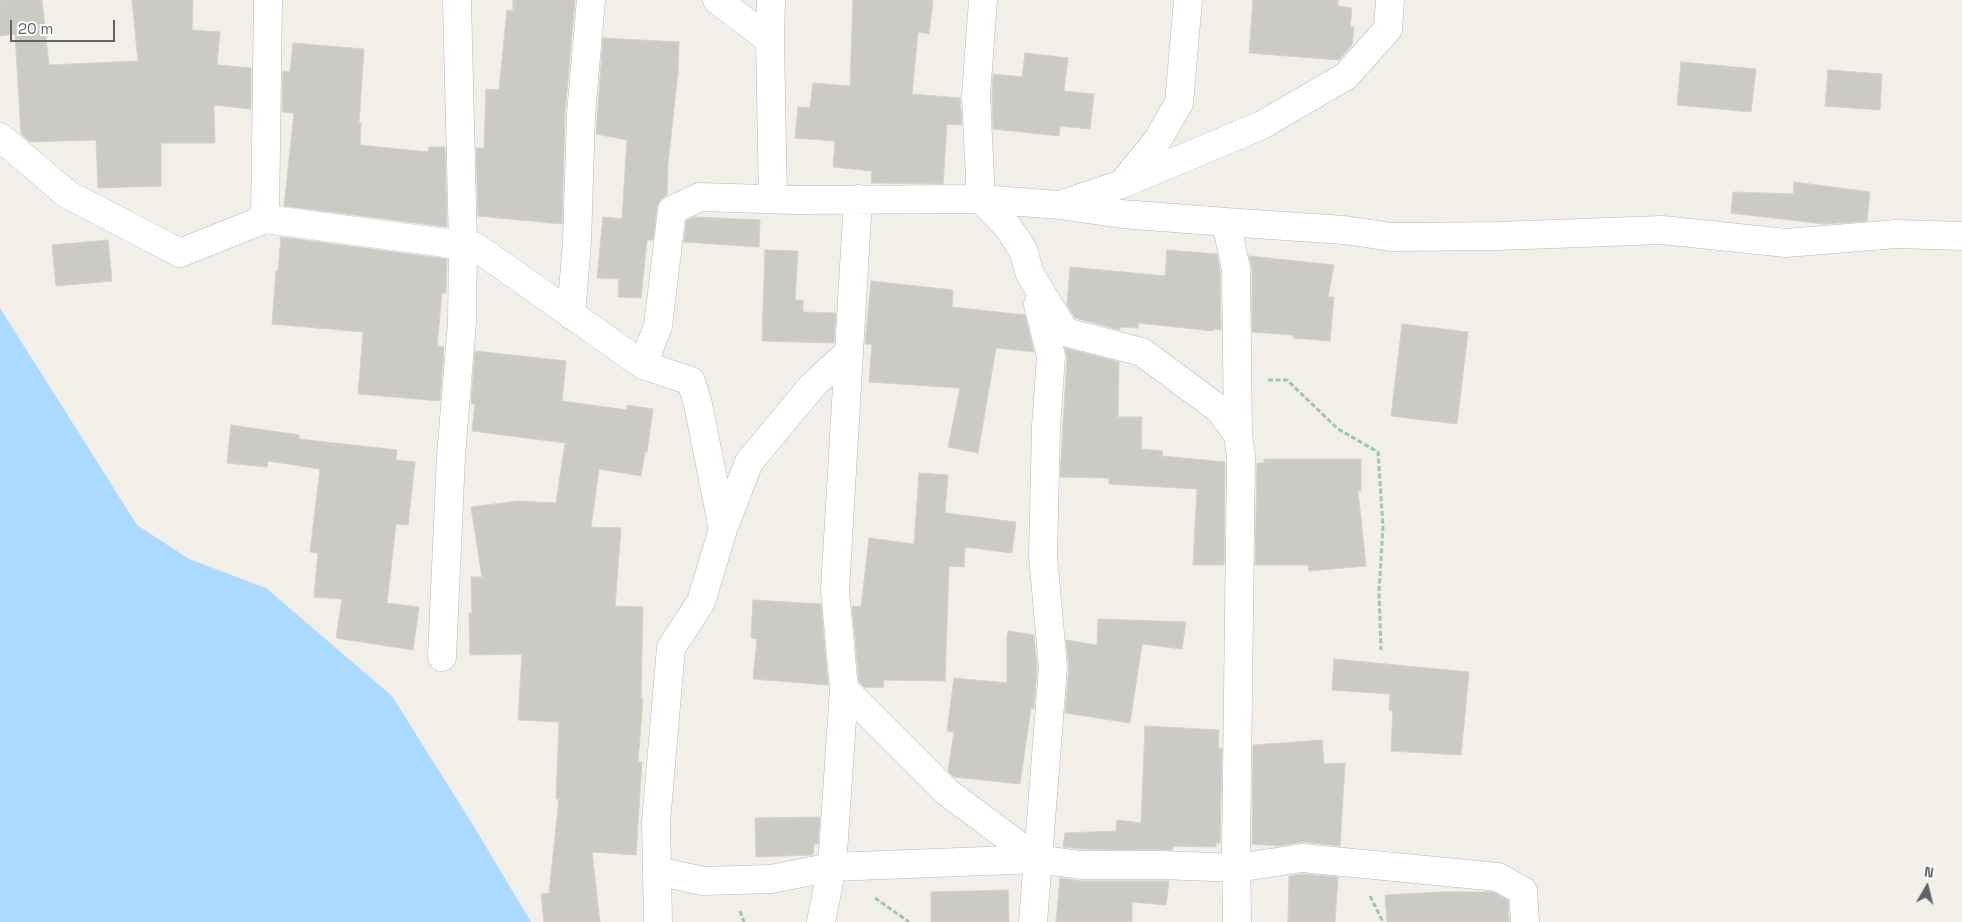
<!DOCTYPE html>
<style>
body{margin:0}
#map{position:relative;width:1962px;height:922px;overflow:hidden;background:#f1efe8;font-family:"Space Grotesk",sans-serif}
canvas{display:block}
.north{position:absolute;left:1902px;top:862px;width:50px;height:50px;-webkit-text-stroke:4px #fff;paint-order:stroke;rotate:8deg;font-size:14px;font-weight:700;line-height:20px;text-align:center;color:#5f6368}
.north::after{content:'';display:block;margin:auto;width:18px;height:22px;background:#5f6368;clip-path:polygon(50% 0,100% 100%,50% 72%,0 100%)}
.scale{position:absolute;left:10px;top:20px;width:105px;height:22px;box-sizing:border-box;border:2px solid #5f6368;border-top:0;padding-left:6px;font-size:15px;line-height:18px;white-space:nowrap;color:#5f6368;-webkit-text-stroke:4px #fff;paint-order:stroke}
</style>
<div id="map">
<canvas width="1962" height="922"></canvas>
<div class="north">N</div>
<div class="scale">20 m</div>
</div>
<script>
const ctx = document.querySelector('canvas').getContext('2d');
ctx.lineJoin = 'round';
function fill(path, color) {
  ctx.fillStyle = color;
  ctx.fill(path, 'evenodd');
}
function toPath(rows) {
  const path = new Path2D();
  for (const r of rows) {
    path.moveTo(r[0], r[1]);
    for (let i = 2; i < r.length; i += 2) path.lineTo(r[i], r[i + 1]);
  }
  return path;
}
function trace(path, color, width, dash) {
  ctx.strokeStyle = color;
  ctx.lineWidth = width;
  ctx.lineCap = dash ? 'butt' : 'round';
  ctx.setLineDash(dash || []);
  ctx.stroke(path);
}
fill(toPath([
 [0,308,137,525,189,559,266,588,392,696,473,825,531,922,0,922]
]), '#aadaff');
const building = toPath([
 [0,0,42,0,49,65,138,61,132,0,193,0,192,30,220,32,217,65,251,68,251,109,214,105,215,143,161,143,161,186,98,188,96,140,30,142,21,134,15,34,0,36,0,0],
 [513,0,575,0,565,113,562,224,478,216,476,148,484,148,486,89,499,90,507,10,513,11,513,0],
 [853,0,933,0,929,34,918,32,912,94,960,98,962,125,947,124,943,184,871,183,872,171,833,167,835,141,795,138,798,107,810,108,813,83,850,86,853,0],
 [1253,0,1338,0,1338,6,1352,8,1350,27,1354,27,1352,45,1339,60,1249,53,1253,0],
 [603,38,679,42,678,72,668,163,667,195,660,200,657,208,653,240,647,240,641,298,618,297,619,279,597,278,603,217,622,219,627,140,596,134,603,38],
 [293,43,364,49,359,123,361,123,360,145,428,152,429,147,445,147,447,227,284,206,294,113,282,112,283,71,290,72,293,43],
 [1025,53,1068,58,1064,91,1094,94,1090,129,1060,126,1059,136,993,129,992,96,993,74,1022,77,1025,53],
 [1681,62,1756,69,1751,112,1677,105,1681,62],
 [1828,70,1882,74,1880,110,1825,106,1828,70],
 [1794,182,1870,192,1867,221,1824,224,1731,213,1733,192,1793,194,1794,182],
 [694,217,760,220,759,247,684,242,686,221,694,217],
 [281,237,447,259,446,293,442,293,437,346,444,347,440,401,358,394,363,332,272,324,276,271,278,271,281,237],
 [108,240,112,281,56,286,52,245,108,240],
 [765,250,798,251,795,300,803,300,803,312,836,313,834,343,762,341,765,250],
 [1167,250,1217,254,1220,271,1221,330,1214,329,1213,331,1138,323,1138,328,1120,327,1120,330,1075,318,1067,305,1070,267,1165,276,1167,250],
 [1249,256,1334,265,1328,297,1334,297,1330,341,1293,338,1293,335,1252,332,1252,269,1249,256],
 [871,281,953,290,952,307,1025,315,1034,352,996,348,978,453,948,447,960,388,869,382,872,344,865,344,871,281],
 [1402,324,1468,332,1457,424,1391,416,1402,324],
 [1065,348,1119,362,1118,417,1142,417,1141,449,1163,451,1162,456,1225,462,1224,565,1193,565,1197,489,1109,484,1109,478,1060,477,1067,357,1065,348],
 [475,351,566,361,562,401,627,410,627,405,653,409,647,452,645,452,641,476,599,469,591,527,621,528,615,606,643,607,641,698,643,698,638,762,642,762,636,855,592,852,600,922,544,922,541,894,549,893,559,799,556,799,559,722,518,720,522,654,470,655,469,613,472,613,471,577,482,577,471,507,518,501,556,503,565,443,472,431,475,404,471,404,475,351],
 [231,425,299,435,299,439,397,450,396,460,415,462,408,525,396,524,387,603,419,607,413,650,336,638,342,599,314,597,318,553,310,552,320,469,268,461,267,467,227,463,231,425],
 [1264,459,1361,459,1361,491,1358,491,1366,566,1309,571,1308,565,1255,565,1257,463,1264,463,1264,459],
 [919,473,948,475,945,513,1016,522,1012,553,965,547,964,567,949,566,945,681,884,680,883,688,864,687,859,682,852,606,861,607,869,538,914,544,919,473],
 [753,600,821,604,828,685,753,679,757,639,751,638,753,600],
 [1098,619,1186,622,1182,649,1142,644,1130,723,1065,713,1069,668,1066,640,1097,645,1098,619],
 [1008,631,1034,635,1037,667,1034,709,1031,708,1020,784,954,777,948,771,954,732,947,731,954,678,1007,683,1007,637,1008,631],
 [1334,659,1469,672,1461,755,1391,751,1393,711,1389,710,1390,694,1332,690,1334,659],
 [1145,726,1219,730,1218,748,1222,748,1220,843,1216,843,1216,847,1173,846,1172,850,1082,849,1063,847,1065,833,1116,831,1117,820,1141,823,1145,726],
 [1322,740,1324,764,1345,763,1340,846,1303,842,1280,846,1252,844,1253,745,1322,740],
 [820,817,818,844,814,844,813,855,756,857,755,818,820,817],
 [1302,874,1338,877,1335,922,1288,922,1289,876,1302,874],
 [1060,878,1081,881,1169,881,1166,905,1132,902,1132,922,1056,922,1060,878],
 [1008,890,1009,922,931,922,931,892,1008,890],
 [1442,892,1493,892,1508,900,1509,922,1387,922,1385,895,1442,892]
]);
fill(building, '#cccac5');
trace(building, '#d6d1c6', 1);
const street = toPath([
 [717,0,770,40],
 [771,0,770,40,773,199],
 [983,0,976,96,981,199,1008,227,1023,250,1030,274,1065,332,1142,352,1220,410,1238,435,1241,456,1236,852,1237,922],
 [0,137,67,194,180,253,265,219,476,247,643,365,658,326,672,210,700,197,796,200,981,199,1060,205,1122,214,1226,222,1236,269,1238,435],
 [1122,184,1262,125,1346,76,1388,29,1390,0],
 [858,199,835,590,844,689,832,867,1037,859,1081,865,1162,865,1237,868,1302,858,1498,877,1523,891,1525,922],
 [1066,203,1122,184,1157,141,1179,103,1188,0],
 [265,219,268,0],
 [1226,222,1344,230,1392,237,1499,236,1662,230,1786,243,1896,234,1962,236],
 [571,315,577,242,581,114,591,0],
 [643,365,691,381,698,404,723,529,701,602,671,648,656,822,658,922],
 [723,529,749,462,813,385,849,352],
 [442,657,451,456,462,322,463,246,457,0],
 [844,689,947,792,1037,859],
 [657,871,703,881,771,879,832,867,821,922],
 [1033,922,1053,667,1043,556,1046,427,1051,356,1038,304]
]);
trace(street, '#b5b8bc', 29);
trace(toPath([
 [1268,380,1287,380,1338,429,1378,452,1383,527,1379,591,1381,650],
 [1370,896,1383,922],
 [875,898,909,922],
 [740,911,744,922]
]), '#9cc7a9', 3, [5, 2.5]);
trace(street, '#fff', 28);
</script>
